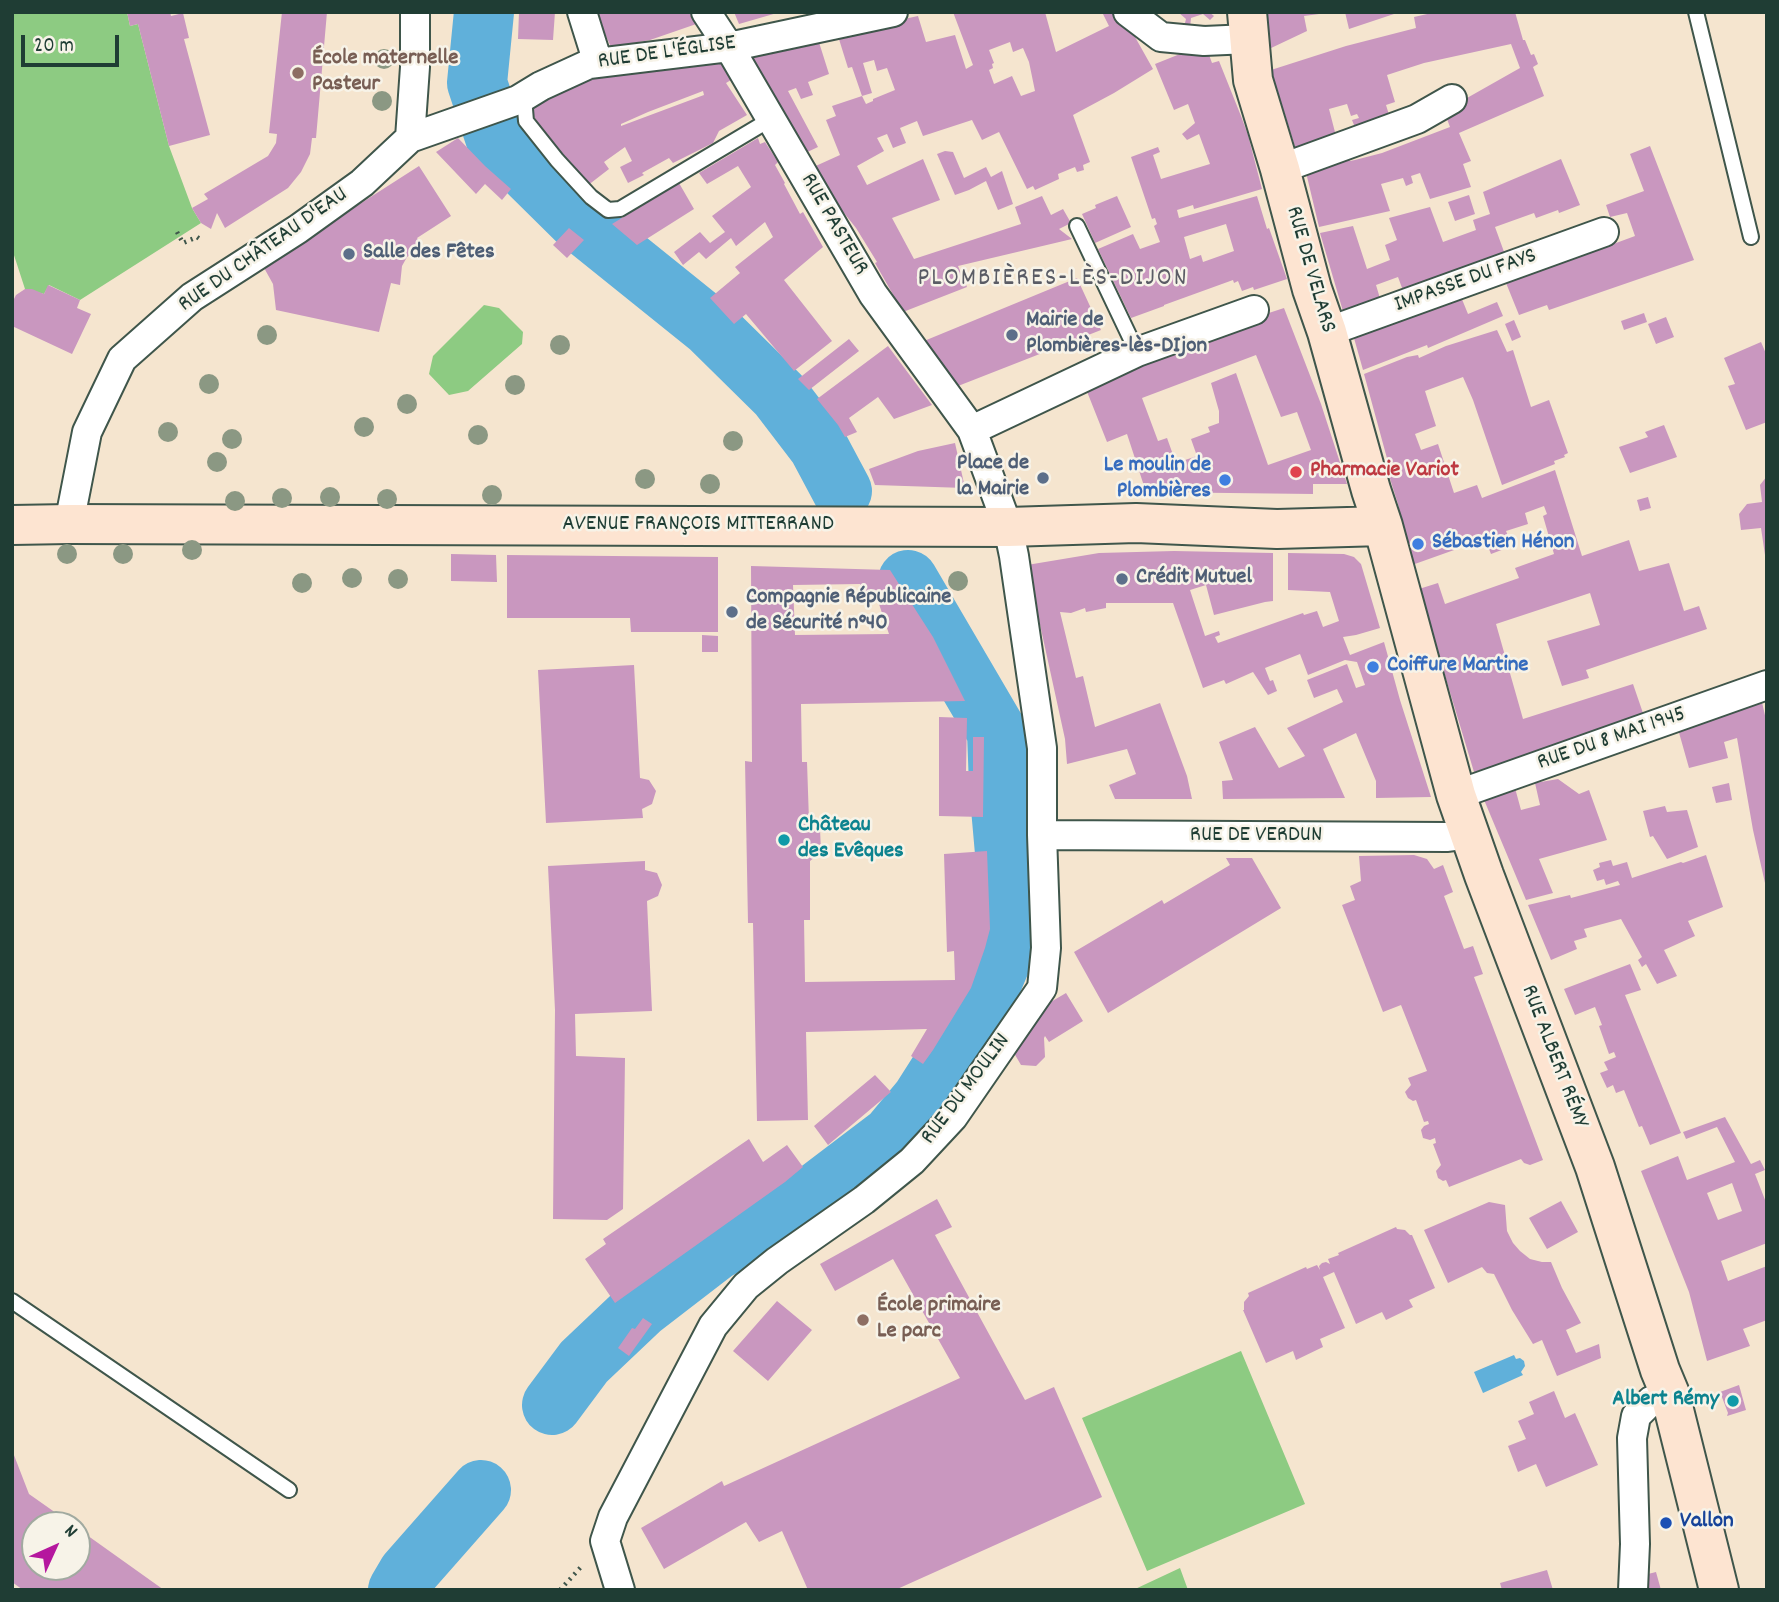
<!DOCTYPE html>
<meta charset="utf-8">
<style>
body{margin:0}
#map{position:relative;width:1779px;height:1602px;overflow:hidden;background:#f5e5cf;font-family:Dekko,sans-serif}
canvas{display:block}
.frame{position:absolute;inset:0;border:14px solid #1f3d34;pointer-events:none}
.north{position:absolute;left:21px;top:1511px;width:70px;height:70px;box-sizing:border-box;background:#f7f3e8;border:2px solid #a1aaa0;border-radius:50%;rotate:45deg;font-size:19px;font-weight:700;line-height:28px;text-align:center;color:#1f3d34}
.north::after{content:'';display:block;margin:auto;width:24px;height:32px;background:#b5179e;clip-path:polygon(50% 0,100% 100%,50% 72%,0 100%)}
.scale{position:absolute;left:21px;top:35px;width:98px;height:32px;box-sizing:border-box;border:4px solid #1f3d34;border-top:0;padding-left:9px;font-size:21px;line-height:24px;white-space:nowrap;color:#1f3d34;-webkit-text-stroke:5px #f7f3e8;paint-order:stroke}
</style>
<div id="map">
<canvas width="1779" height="1602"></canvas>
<div class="frame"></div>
<div class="north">N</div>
<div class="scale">20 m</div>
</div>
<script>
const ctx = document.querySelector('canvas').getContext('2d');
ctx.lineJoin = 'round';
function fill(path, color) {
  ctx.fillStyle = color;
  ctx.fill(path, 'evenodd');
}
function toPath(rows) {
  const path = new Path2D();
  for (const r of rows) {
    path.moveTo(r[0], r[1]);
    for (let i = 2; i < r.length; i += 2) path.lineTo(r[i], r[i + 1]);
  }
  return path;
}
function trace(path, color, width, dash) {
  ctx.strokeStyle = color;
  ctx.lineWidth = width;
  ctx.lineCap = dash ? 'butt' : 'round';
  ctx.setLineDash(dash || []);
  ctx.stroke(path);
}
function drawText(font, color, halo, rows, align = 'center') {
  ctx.font = font + ' Dekko,sans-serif';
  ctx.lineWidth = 5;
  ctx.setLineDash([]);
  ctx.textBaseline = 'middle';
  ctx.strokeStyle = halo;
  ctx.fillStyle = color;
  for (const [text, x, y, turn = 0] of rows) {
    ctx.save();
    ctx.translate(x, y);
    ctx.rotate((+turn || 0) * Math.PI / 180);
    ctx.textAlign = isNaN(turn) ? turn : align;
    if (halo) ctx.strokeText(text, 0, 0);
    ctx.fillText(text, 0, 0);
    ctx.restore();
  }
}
fill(toPath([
 [12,12,127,12,130,26,138,24,169,146,192,208,201,223,80,300,49,285,44,294,25,289,12,249],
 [484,305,499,308,523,332,522,344,468,391,449,395,429,374,433,356],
 [1241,1351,1305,1504,1147,1571,1082,1418],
 [1180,1568,1188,1590,1133,1590]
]), '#8dcb82');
fill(toPath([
 [1514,1355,1516,1359,1520,1358,1524,1361,1525,1366,1521,1372,1523,1375,1483,1393,1474,1372]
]), '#60b0da');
trace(toPath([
 [484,12,477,83,496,140,577,220,710,327,779,395,818,446,842,491],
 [552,1405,584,1362,641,1308,715,1251,812,1196,891,1136,921,1100,984,1001,1000,963,1009,898,999,785,997,732,908,580],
 [398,1590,408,1573,481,1490]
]), '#60b0da', 60);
fill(toPath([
 [127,12,170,12,171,16,183,13,189,38,184,39,210,135,169,146,138,24,130,26],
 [282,12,327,12,316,138,312,138,310,154,301,172,288,188,225,228,217,213,211,229,201,223,192,208,208,199,204,194,268,156,276,143,277,134,269,133],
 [519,12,555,12,553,40,518,39],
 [595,12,698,12,705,21,650,40,611,47],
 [734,12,777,12,777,13,739,24],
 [953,12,1045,12,1056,52,1109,26,1102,12,1121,12,1153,69,1114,93,1073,115,1090,162,1083,165,1084,170,1077,172,1075,167,1058,174,1059,179,1035,190,1033,186,1027,189,999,132,982,140,972,120,923,136,917,121,900,128,906,143,893,148,887,134,877,138,884,151,857,166,867,185,923,159,940,200,892,218,914,259,1021,224,1015,207,1042,196,1051,215,1063,209,1071,223,1059,229,1072,239,958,266,967,287,903,312,875,263,877,262,856,228,809,169,840,155,826,120,836,116,832,106,862,96,866,104,873,101,873,99,895,90,887,68,877,71,874,60,863,63,872,93,862,96,852,67,848,68,838,36,853,30,918,16,926,42,955,35,966,69,973,65],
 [1010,42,1013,52,1023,48,1029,62,1035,91,1021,96,1012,76,994,84,989,70,993,68,992,64,994,63,989,50],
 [1178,12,1209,12,1214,16,1210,20,1203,14,1191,18,1190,28,1184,27,1186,19],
 [1263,12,1319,12,1319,14,1304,16,1307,31,1269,49],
 [1345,12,1397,12,1397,13,1349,29],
 [1436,12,1515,12,1523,40,1525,40,1531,55,1534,54,1538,64,1533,67,1544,96,1459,133,1471,161,1463,164,1471,187,1430,199,1420,173,1411,176,1413,183,1406,186,1403,178,1381,184,1390,211,1319,227,1304,164,1345,148,1350,161,1355,160,1382,153,1450,127,1444,111,1520,68,1511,44,1424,63,1387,75,1395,102,1386,105,1390,118,1356,130,1352,120,1359,118,1357,114,1351,116,1347,104,1329,109,1336,136,1296,150,1271,70,1346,46,1416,28,1414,17],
 [817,36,829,74,808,82,813,95,801,99,796,88,788,91,818,147,801,155,749,58],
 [1205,44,1212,63,1219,61,1241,116,1248,135,1262,189,1194,209,1193,205,1177,210,1179,218,1257,196,1267,229,1269,228,1287,279,1254,290,1253,287,1242,291,1238,281,1234,283,1233,280,1164,305,1164,306,1131,318,1098,249,1133,234,1140,249,1160,242,1154,226,1157,224,1155,218,1152,219,1131,157,1158,147,1160,152,1153,155,1161,179,1210,164,1199,134,1187,140,1182,134,1195,123,1188,104,1174,110,1155,64],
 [1226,224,1234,251,1203,262,1201,255,1190,259,1184,237],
 [722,56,731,80,726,83,747,115,719,131,713,143,673,163,669,158,642,173,644,175,628,183,620,167,632,161,625,147,604,162,609,169,587,186,548,138,531,112,535,96,596,69,600,78,619,70],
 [703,91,704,95,621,126,621,124,648,112],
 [458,138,485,166,511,189,502,200,485,184,476,194,436,152],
 [758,138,760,144,765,142,778,162,775,165,785,183,784,184,800,214,803,212,823,247,784,280,832,341,794,371,746,314,734,324,710,298,740,273,735,267,773,237,765,222,736,246,731,238,706,259,699,252,683,265,674,252,700,232,710,243,725,232,712,216,751,187,738,166,707,184,699,173],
 [1650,146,1694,260,1549,310,1547,305,1519,315,1504,278,1533,267,1535,273,1635,236,1627,213,1610,217,1606,205,1644,191,1630,154],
 [945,151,953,152,964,178,986,167,991,177,1002,171,1013,204,998,210,986,181,969,190,955,195,937,154],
 [1561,159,1580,205,1559,213,1558,210,1536,218,1534,213,1495,227,1507,260,1405,296,1398,277,1376,285,1382,305,1345,318,1320,233,1353,226,1367,269,1390,260,1385,245,1397,240,1389,218,1430,207,1443,242,1476,230,1473,220,1490,214,1483,192],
 [419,166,451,216,417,238,422,246,407,257,402,266,400,285,391,283,379,332,276,310,273,284,263,266],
 [679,183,694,209,637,245,612,224],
 [1469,195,1475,214,1455,221,1448,202],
 [1117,196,1131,227,1095,243,1082,214,1096,208,1095,205],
 [569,228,584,240,567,258,553,245],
 [1077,278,1101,330,958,386,924,341],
 [48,285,80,300,77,308,91,314,72,354,12,326,12,303,16,295,25,289,32,289,44,294],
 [1457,287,1468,314,1497,302,1503,316,1428,348,1427,345,1363,370,1352,331],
 [1284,308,1321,404,1347,484,1313,484,1313,494,1146,492,1127,434,1107,442,1084,384,1196,337],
 [1256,355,1281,417,1297,412,1311,450,1268,465,1236,373,1211,383,1219,411,1219,423,1208,427,1210,432,1191,439,1197,456,1176,463,1167,438,1158,441,1142,398],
 [1644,313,1647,322,1624,330,1621,321],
 [1666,317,1674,337,1656,344,1648,324],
 [1514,320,1521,337,1512,341,1505,324],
 [1497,330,1507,352,1513,350,1531,407,1549,400,1568,453,1564,455,1565,457,1554,461,1555,464,1502,485,1473,400,1463,377,1425,391,1436,426,1415,434,1421,450,1438,444,1454,493,1477,485,1482,498,1555,470,1582,556,1629,540,1639,571,1669,563,1684,611,1699,606,1707,629,1586,670,1589,678,1562,686,1547,641,1600,625,1590,593,1496,624,1523,719,1633,684,1644,716,1636,722,1474,772,1419,589,1438,583,1445,604,1519,578,1515,568,1554,554,1543,516,1547,514,1544,506,1525,513,1528,524,1506,531,1512,546,1491,554,1485,539,1412,565,1398,504,1385,463,1388,462,1364,374,1407,357,1418,355,1419,358,1446,346],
 [849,339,859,351,809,390,798,379],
 [1761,342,1767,356,1767,422,1746,430,1728,386,1735,384,1724,358],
 [888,346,932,405,894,419,878,397,849,418,857,432,845,437,838,425,817,399],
 [1664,425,1677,457,1630,473,1619,447,1648,437,1645,432],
 [955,443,965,488,875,485,869,469,918,451],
 [1767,476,1767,555,1765,555,1761,528,1741,530,1739,514,1747,504,1762,502,1760,485],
 [1648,497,1651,508,1640,511,1637,500],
 [1174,551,1273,553,1273,601,1265,602,1214,615,1206,585,1190,590,1205,636,1219,631,1220,635,1215,637,1218,643,1303,613,1304,615,1317,611,1323,627,1339,621,1330,592,1288,590,1288,553,1344,554,1354,557,1361,564,1380,628,1356,635,1343,637,1350,655,1384,642,1400,700,1431,797,1376,798,1376,781,1356,733,1323,749,1345,798,1223,799,1222,781,1233,780,1219,742,1255,727,1279,768,1305,756,1287,728,1343,702,1337,689,1314,698,1307,680,1347,664,1356,688,1365,685,1357,662,1345,660,1308,675,1300,654,1265,668,1270,681,1273,680,1277,691,1268,695,1253,672,1226,684,1224,680,1203,688,1173,603,1106,603,1106,608,1086,612,1085,608,1071,613,1060,612,1076,678,1083,676,1095,727,1160,703,1187,776,1192,799,1115,799,1109,785,1136,774,1127,749,1067,764,1065,739,1027,565,1099,553],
 [451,554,496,555,497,582,451,581],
 [507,555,718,557,718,632,631,632,630,618,507,618],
 [751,566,890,570,933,637,965,701,801,704,802,762,807,762,809,821,820,829,821,852,810,861,810,920,804,920,805,982,955,980,954,951,947,952,944,854,987,851,990,929,985,948,971,988,933,1050,923,1064,911,1056,927,1029,806,1032,808,1120,757,1121,753,923,748,923,745,761,752,762],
 [860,584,865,598,877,598,889,634,795,635,793,585],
 [702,635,718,636,718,652,702,652],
 [634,665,640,778,649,780,656,791,652,804,642,809,643,818,546,823,538,670],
 [1761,698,1767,724,1767,882,1765,883,1753,830,1737,738,1724,742,1728,758,1689,768,1676,722],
 [939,717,967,718,966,771,973,771,973,737,984,737,983,817,939,816],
 [1558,779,1579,794,1589,790,1607,840,1539,859,1553,893,1526,900,1482,795,1515,788,1521,810,1540,805,1535,783],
 [1729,783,1732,800,1716,803,1712,787],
 [1665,806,1667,812,1687,810,1698,847,1667,859,1653,836,1650,837,1643,811],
 [1414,855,1427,859,1434,869,1443,865,1453,892,1444,896,1464,949,1473,946,1483,974,1474,977,1543,1160,1530,1165,1524,1163,1521,1159,1449,1187,1446,1180,1443,1181,1438,1178,1436,1171,1441,1165,1433,1144,1436,1143,1435,1138,1430,1140,1423,1138,1421,1130,1424,1126,1429,1124,1428,1121,1424,1122,1416,1100,1413,1101,1408,1098,1405,1092,1411,1085,1408,1078,1427,1071,1401,1005,1383,1012,1342,905,1355,900,1350,886,1361,881,1359,856],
 [1706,855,1723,907,1688,921,1695,936,1664,950,1677,976,1657,984,1646,964,1642,967,1638,960,1642,957,1621,919,1584,929,1587,937,1574,941,1577,949,1551,960,1528,905,1570,895,1571,898,1620,885,1618,881,1606,885,1604,879,1597,881,1593,870,1600,867,1599,863,1611,860,1613,866,1627,862,1632,878,1681,862,1683,863],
 [1226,858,1252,858,1281,908,1108,1013,1074,952,1162,900,1164,904,1230,865],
 [645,861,645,870,657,873,662,885,658,896,647,901,652,1011,575,1014,576,1056,625,1058,623,1209,607,1220,553,1219,555,1010,548,866],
 [1630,964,1641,990,1625,995,1681,1133,1650,1145,1642,1126,1639,1127,1624,1090,1616,1093,1613,1085,1607,1088,1600,1073,1608,1070,1604,1062,1616,1057,1614,1052,1609,1054,1599,1026,1602,1025,1595,1007,1575,1015,1564,989],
 [1066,993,1083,1021,1049,1042,1045,1036,1044,1038,1045,1057,1036,1066,1021,1065,1011,1048,1032,1013],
 [875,1075,891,1092,828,1145,814,1126],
 [1725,1117,1751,1164,1760,1160,1765,1170,1755,1174,1767,1205,1767,1243,1721,1261,1728,1281,1767,1266,1767,1320,1743,1329,1750,1346,1707,1361,1689,1292,1641,1171,1678,1156,1687,1180,1735,1162,1717,1127,1686,1139,1683,1132],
 [1732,1183,1742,1211,1718,1220,1707,1193],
 [749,1139,763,1162,787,1145,803,1167,785,1182,615,1303,585,1259,606,1244,603,1239],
 [937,1199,952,1227,935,1235,1025,1400,1054,1387,1102,1497,895,1590,808,1590,782,1531,759,1542,746,1522,664,1569,641,1528,722,1481,724,1486,960,1378,893,1259,835,1291,820,1264],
 [1561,1201,1578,1232,1547,1249,1529,1218],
 [1489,1202,1505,1205,1507,1231,1513,1243,1520,1251,1530,1259,1542,1262,1551,1262,1562,1288,1581,1323,1566,1330,1576,1353,1599,1344,1601,1358,1557,1376,1542,1340,1533,1344,1512,1310,1494,1274,1487,1273,1482,1267,1448,1283,1424,1230],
 [1396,1227,1397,1229,1405,1230,1410,1235,1412,1235,1435,1288,1409,1300,1413,1307,1386,1320,1382,1312,1356,1324,1334,1272,1323,1277,1345,1328,1320,1339,1323,1347,1296,1360,1293,1351,1266,1363,1243,1310,1244,1310,1244,1302,1249,1296,1248,1293,1306,1267,1307,1269,1317,1265,1320,1270,1319,1266,1322,1263,1326,1262,1330,1264,1328,1259,1339,1255,1338,1253],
 [777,1301,812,1330,768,1381,733,1351],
 [643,1318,652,1324,629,1356,618,1348,632,1328,635,1329],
 [1739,1385,1746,1410,1727,1416,1728,1413,1720,1392],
 [1554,1391,1565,1418,1575,1413,1598,1465,1546,1487,1536,1464,1518,1472,1508,1446,1526,1439,1518,1421,1534,1414,1529,1402],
 [12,1450,29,1494,73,1525,35,1525,35,1567,77,1567,77,1528,164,1590,23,1590,12,1582],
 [1547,1570,1553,1590,1502,1590,1500,1583],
 [1656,1572,1661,1590,1643,1590,1644,1575]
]), '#c997bf');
const service = toPath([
 [1696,12,1751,237],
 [524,97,526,121,557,160,591,197,608,210,620,209,771,119],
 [1077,226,1137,352],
 [12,1301,289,1490]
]);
const minor = toPath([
 [582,12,598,63],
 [1128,12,1161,37,1204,41,1249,39],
 [410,138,518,100,541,86,589,64,729,47,893,12],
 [1280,169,1417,119,1452,99],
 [1327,332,1604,232],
 [972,430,1137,352,1254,310],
 [69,524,87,432,122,359,192,297,298,229,362,183,410,138,415,67,415,12],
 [1456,795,1767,685],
 [1042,835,1448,837,1470,834],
 [620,1590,605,1541,613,1517,713,1326,746,1286,777,1261,864,1200,912,1161,953,1117,1042,988,1046,948,1042,835,1042,748,1014,556,1008,527,972,430,873,294,729,47,706,12],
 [1633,1590,1635,1544,1632,1438,1636,1416,1651,1401,1670,1394]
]);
const secondary = toPath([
 [1247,12,1253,80,1280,169,1312,289,1327,332,1371,490,1383,526,1456,795,1484,875,1595,1167,1660,1370,1670,1394,1719,1590],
 [12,525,69,524,1008,527,1136,523,1277,529,1383,526]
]);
trace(service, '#3f564b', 18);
trace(minor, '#3f564b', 32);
trace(secondary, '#3f564b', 42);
trace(toPath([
 [177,232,183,243,197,237,201,240],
 [560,1590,581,1567]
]), '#3f564b', 4.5, [2, 5]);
trace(service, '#fff', 14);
trace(minor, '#fff', 28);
trace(secondary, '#fde4d1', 38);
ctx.fillStyle = '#8b9883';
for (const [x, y] of [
 [384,59],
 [382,101],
 [267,335],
 [560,345],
 [209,384],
 [515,385],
 [407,404],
 [364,427],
 [168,432],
 [478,435],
 [232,439],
 [733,441],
 [217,462],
 [645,479],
 [710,484],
 [492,495],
 [330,497],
 [282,498],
 [387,499],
 [235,501],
 [192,550],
 [67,554],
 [123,554],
 [352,578],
 [398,579],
 [958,581],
 [302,583]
]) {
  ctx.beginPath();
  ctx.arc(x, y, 10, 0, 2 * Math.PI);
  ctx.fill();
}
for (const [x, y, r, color] of [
 [298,73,7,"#8d6e63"],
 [349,254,7,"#5c6f8a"],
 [1012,335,7,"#5c6f8a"],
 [1296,472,7,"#e0444e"],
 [1043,478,7,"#5c6f8a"],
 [1225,480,7,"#3f7fe0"],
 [1418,544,7,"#3f7fe0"],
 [1122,579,7,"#5c6f8a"],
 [732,612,7,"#5c6f8a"],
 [1373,667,7,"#3f7fe0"],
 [784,840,7,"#0f9aa8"],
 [863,1320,7,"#8d6e63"],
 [1733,1401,7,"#0f9aa8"],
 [1666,1523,7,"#1a4fb4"]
]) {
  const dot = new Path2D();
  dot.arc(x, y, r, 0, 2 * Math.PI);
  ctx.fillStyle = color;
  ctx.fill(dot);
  trace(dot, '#f7f3e8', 2.5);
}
drawText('23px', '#1f3d34', '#f7f3e8', [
 ["RUE DE L'ÉGLISE",667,54,-8],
 ["RUE PASTEUR",833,225,60],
 ["RUE DU CHÂTEAU D'EAU",264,251,-35],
 ["RUE DE VELARS",1309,270,74],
 ["IMPASSE DU FAYS",1466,282,-20],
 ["AVENUE FRANÇOIS MITTERRAND",698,526],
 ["RUE DU 8 MAI 1945",1612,740,-19],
 ["RUE DE VERDUN",1256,837],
 ["RUE ALBERT RÉMY",1553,1057,69],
 ["RUE DU MOULIN",967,1090,-53]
]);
drawText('bold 23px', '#785e54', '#f7f3e8', [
 ["École maternelle",312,60],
 ["Pasteur",312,86],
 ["École primaire",877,1307],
 ["Le parc",877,1333]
], 'left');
drawText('bold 23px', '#4e5e75', '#f7f3e8', [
 ["Salle des Fêtes",363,254],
 ["Mairie de",1026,322],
 ["Plombières-lès-DIjon",1026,348],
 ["Place de",1029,465,"right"],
 ["la Mairie",1029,491,"right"],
 ["Crédit Mutuel",1136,579],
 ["Compagnie Républicaine",746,599],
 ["de Sécurité n°40",746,625]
], 'left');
drawText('bold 23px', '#366cbe', '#f7f3e8', [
 ["Le moulin de",1211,467,"right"],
 ["Plombières",1211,493,"right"],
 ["Sébastien Hénon",1432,544],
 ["Coiffure Martine",1387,667]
], 'left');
drawText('bold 23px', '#be3a42', '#f7f3e8', [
 ["Pharmacie Variot",1310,472]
], 'left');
drawText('bold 23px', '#0d838f', '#f7f3e8', [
 ["Château",798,827],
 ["des Evêques",798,853],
 ["Albert Rémy",1719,1401,"right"]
], 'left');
drawText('bold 23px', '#164399', '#f7f3e8', [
 ["Vallon",1680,1523]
], 'left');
ctx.letterSpacing = '2px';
drawText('26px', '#5a5c65', '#f7f3e8', [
 ["PLOMBIÈRES-LÈS-DIJON",1053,280]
]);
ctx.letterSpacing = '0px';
</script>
